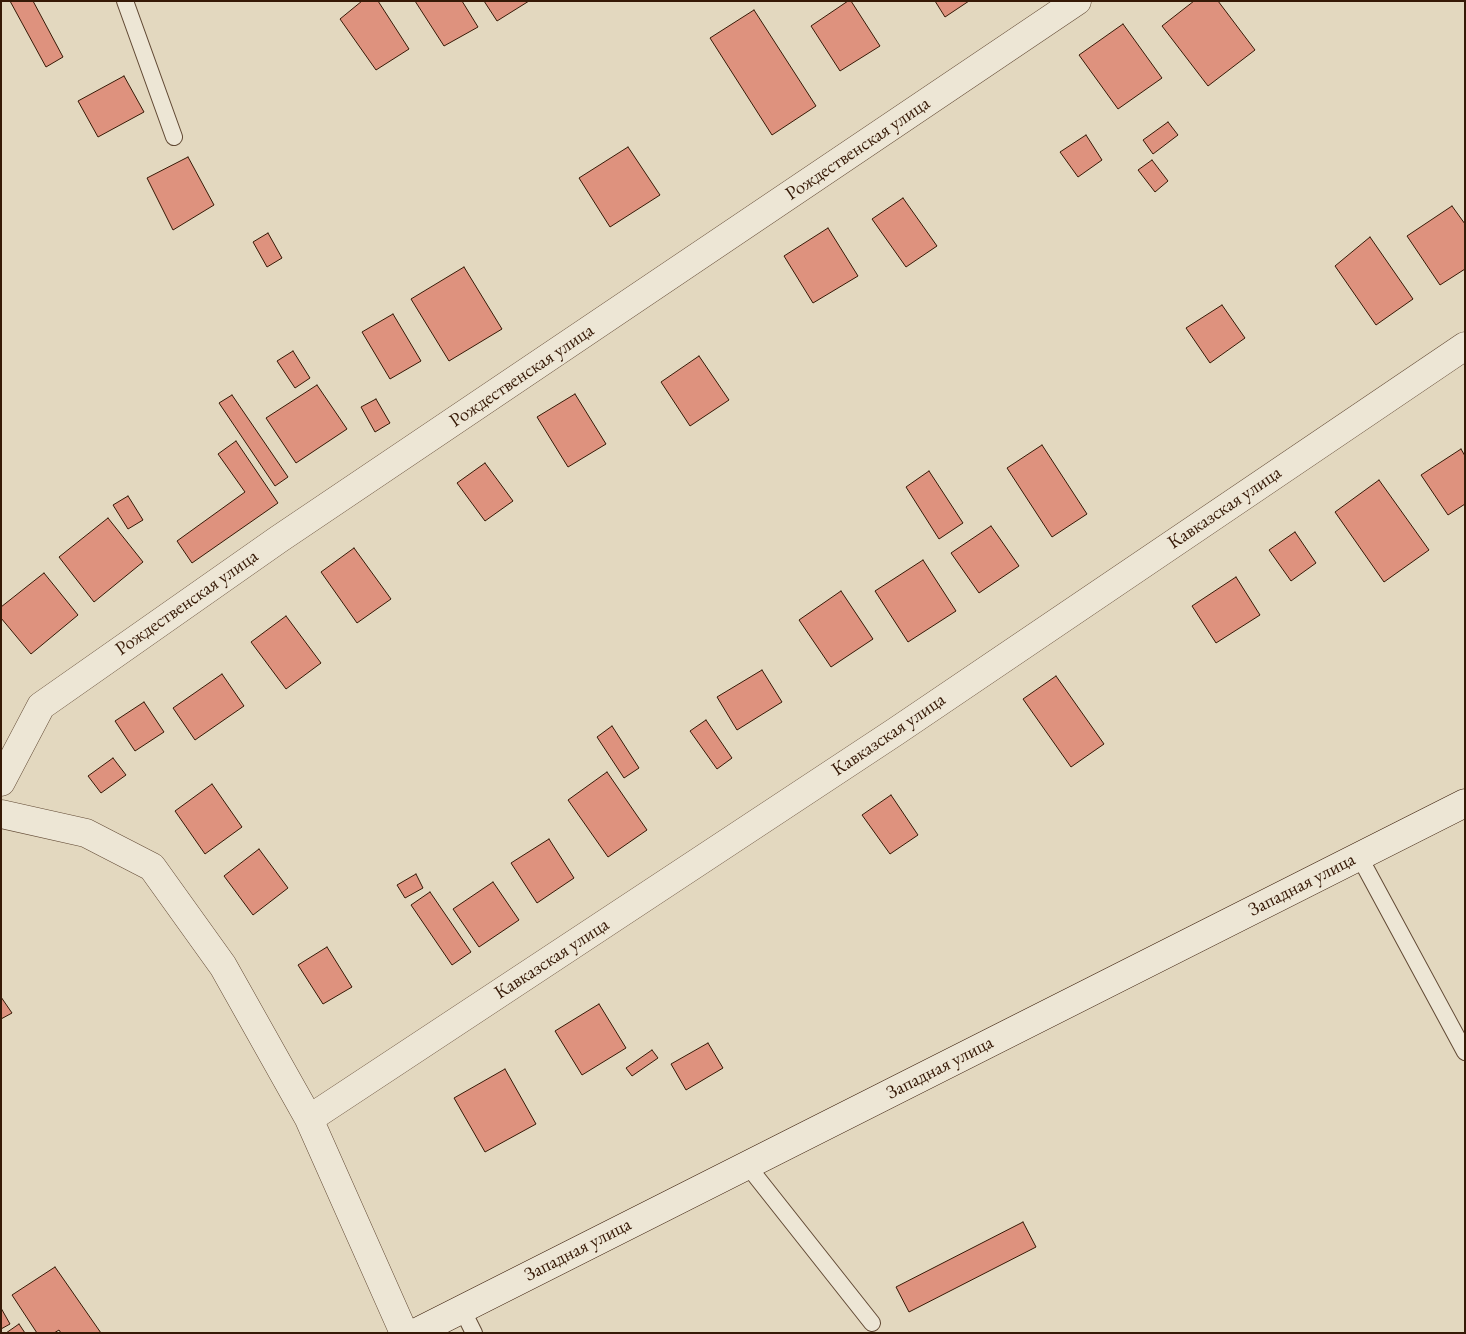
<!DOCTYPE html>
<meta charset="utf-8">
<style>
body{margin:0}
#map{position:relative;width:1466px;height:1334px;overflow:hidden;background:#e3d8bf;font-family:"EB Garamond",serif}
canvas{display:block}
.frame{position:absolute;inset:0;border:2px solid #361906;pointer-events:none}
</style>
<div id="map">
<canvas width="1466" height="1334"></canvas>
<div class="frame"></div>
</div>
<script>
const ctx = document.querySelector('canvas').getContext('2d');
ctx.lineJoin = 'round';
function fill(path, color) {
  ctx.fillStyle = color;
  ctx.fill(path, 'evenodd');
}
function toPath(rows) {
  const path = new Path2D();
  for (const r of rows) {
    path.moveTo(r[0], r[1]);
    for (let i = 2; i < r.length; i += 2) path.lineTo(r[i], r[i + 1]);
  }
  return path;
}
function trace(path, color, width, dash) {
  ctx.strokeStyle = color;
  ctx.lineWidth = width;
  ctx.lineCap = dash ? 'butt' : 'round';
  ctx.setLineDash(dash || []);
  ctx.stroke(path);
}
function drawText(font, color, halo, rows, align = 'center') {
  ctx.font = font + ' "EB Garamond",serif';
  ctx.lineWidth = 5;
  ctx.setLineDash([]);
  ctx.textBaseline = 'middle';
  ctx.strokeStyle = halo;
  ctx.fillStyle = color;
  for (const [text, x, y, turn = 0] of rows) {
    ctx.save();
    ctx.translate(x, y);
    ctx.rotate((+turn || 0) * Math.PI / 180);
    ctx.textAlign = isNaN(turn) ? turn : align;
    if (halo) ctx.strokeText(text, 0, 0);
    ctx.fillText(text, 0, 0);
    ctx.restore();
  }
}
const building = toPath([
 [10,1,33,1,63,57,46,67,10,1],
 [362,1,378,1,409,49,376,70,340,19,362,1],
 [415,1,462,1,478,27,444,46,415,1],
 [484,1,529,1,497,21,484,1],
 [848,1,851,1,880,46,840,71,811,26,848,1],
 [935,1,969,1,945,17,935,1],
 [1194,1,1218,1,1255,50,1208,86,1162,26,1194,1],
 [754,10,816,106,772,135,710,38,754,10],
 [1123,24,1162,78,1118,109,1079,55,1123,24],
 [124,76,144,112,98,137,78,101,124,76],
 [1168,122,1178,135,1153,154,1143,140,1168,122],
 [1086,135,1102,160,1078,177,1060,152,1086,135],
 [628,147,660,195,610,227,579,178,628,147],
 [188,157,214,205,173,230,147,178,188,157],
 [1152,160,1168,181,1155,192,1138,170,1152,160],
 [903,198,937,246,906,267,872,219,903,198],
 [1452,206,1465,224,1465,269,1440,285,1407,236,1452,206],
 [828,228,858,276,813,303,784,256,828,228],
 [268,233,282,258,267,267,253,242,268,233],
 [1370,237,1413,299,1376,325,1335,266,1370,237],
 [464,267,502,329,449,361,411,299,464,267],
 [1222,305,1245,338,1210,363,1186,328,1222,305],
 [393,314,421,361,390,379,362,332,393,314],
 [293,351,310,378,295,388,277,361,293,351],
 [699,356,729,400,690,426,661,382,699,356],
 [317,385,347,429,296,463,266,418,317,385],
 [575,394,606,444,568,467,537,417,575,394],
 [232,395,288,477,275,486,219,403,232,395],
 [376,399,390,423,375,432,361,407,376,399],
 [236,441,278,503,192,563,177,541,245,492,218,454,236,441],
 [1042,445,1087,514,1052,537,1007,468,1042,445],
 [1461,449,1465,456,1465,504,1448,515,1421,475,1461,449],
 [485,463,513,501,485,521,457,483,485,463],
 [929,471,963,523,939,539,906,487,929,471],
 [1379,480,1429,550,1384,582,1335,512,1379,480],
 [128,496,143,520,128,529,113,505,128,496],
 [108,518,143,562,94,602,59,557,108,518],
 [991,526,1019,566,979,593,951,553,991,526],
 [1295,532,1316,563,1291,581,1269,550,1295,532],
 [354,548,391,599,357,623,321,572,354,548],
 [923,560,956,611,908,642,875,591,923,560],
 [44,573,78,615,31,654,1,618,1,607,44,573],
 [1236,577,1260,615,1216,643,1192,606,1236,577],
 [841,591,873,639,831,667,799,620,841,591],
 [286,616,321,663,286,689,251,642,286,616],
 [762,670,782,702,737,730,717,697,762,670],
 [222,674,244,706,195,740,173,708,222,674],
 [1056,676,1104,744,1071,767,1023,699,1056,676],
 [144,702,164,732,135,751,115,721,144,702],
 [706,720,732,758,717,769,690,731,706,720],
 [612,726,639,768,624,778,597,737,612,726],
 [113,758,126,775,101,793,88,776,113,758],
 [607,772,647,830,608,857,568,800,607,772],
 [212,784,242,827,205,854,175,811,212,784],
 [891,795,918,835,890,854,862,815,891,795],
 [549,839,574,878,537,903,511,863,549,839],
 [259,849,288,888,253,915,224,876,259,849],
 [416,874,423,888,405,898,397,885,416,874],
 [493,882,519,920,479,947,453,909,493,882],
 [430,892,471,952,452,965,411,905,430,892],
 [327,947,352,987,323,1004,298,965,327,947],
 [1,997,12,1013,1,1019,1,997],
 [599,1004,626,1048,582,1075,555,1031,599,1004],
 [708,1043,723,1068,686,1090,671,1064,708,1043],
 [652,1050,658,1058,632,1076,626,1068,652,1050],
 [505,1069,536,1124,485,1152,454,1098,505,1069],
 [1023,1222,1036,1247,909,1312,896,1287,1023,1222],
 [55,1267,101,1333,61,1333,59,1330,54,1333,37,1333,12,1295,55,1267],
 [1,1308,10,1324,1,1329,1,1308],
 [19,1324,25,1333,6,1333,19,1324]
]);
fill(building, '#de927e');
trace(building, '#361906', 1);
const lane = toPath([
 [125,1,174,137],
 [1359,856,1465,1052],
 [747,1165,872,1323],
 [462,1309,474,1333]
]);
const street = toPath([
 [1,782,41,706,279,539,1077,1],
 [1,814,86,833,152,867,223,966,309,1119,404,1333],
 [309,1119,895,732,1465,346]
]);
const secondary = toPath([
 [415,1333,1465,803]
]);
trace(lane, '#614934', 18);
trace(street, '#614934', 29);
trace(secondary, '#361906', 29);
trace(lane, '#ede6d5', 16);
trace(street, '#ede6d5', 28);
trace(secondary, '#ede6d5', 28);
drawText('19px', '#361906', '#ede6d5', [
 ["Рождественская улица",858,149,-34],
 ["Рождественская улица",522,376,-34],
 ["Кавказская улица",1225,508,-34],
 ["Рождественская улица",187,603,-35],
 ["Кавказская улица",889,735,-34],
 ["Западная улица",1302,885,-27],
 ["Кавказская улица",552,959,-33],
 ["Западная улица",940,1068,-27],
 ["Западная улица",578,1250,-27]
]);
</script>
